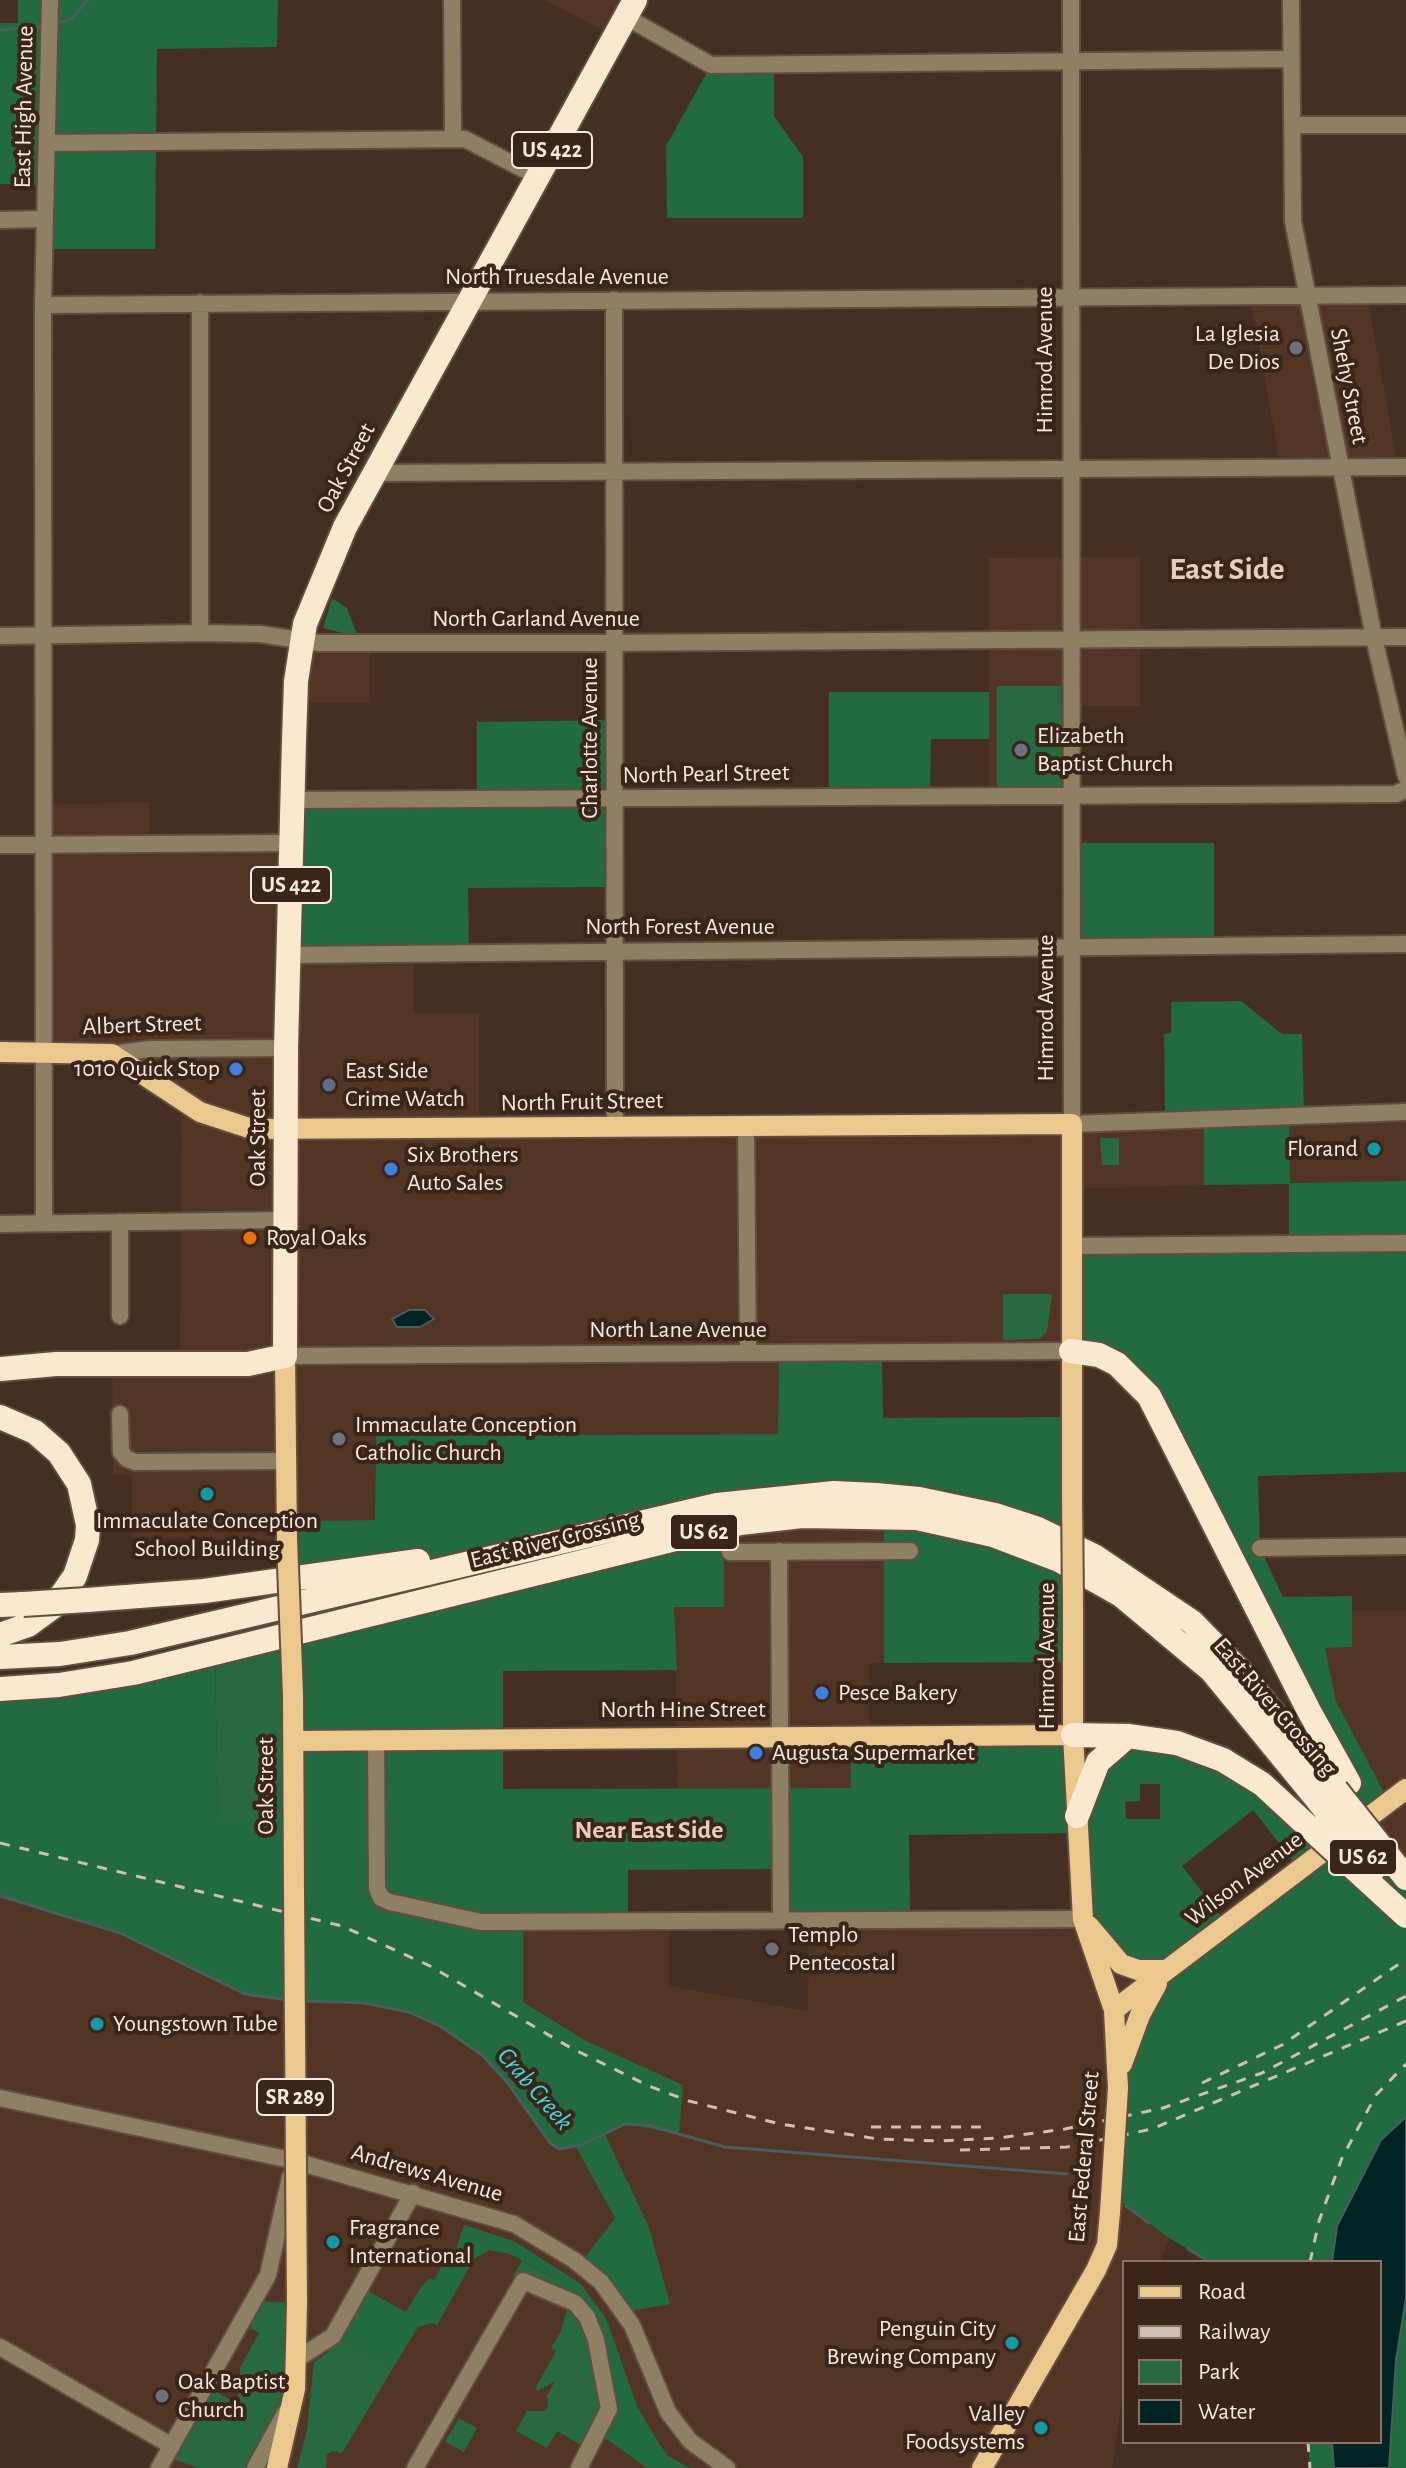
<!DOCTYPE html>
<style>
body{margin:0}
#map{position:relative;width:1406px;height:2468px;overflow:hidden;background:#452f22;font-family:"Alegreya Sans",sans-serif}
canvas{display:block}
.legend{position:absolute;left:1122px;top:2260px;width:260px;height:184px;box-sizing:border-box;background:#3b2519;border:2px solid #877369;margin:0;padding:10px 14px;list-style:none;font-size:24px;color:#f8e9e1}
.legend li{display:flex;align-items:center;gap:16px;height:40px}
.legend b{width:40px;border:2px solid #877369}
</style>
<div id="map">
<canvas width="1406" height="2468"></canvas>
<ul class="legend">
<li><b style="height:10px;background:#eac88e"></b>Road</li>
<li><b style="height:10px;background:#d0bfb6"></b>Railway</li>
<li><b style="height:22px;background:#276a41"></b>Park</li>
<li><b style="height:22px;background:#002325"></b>Water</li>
</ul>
</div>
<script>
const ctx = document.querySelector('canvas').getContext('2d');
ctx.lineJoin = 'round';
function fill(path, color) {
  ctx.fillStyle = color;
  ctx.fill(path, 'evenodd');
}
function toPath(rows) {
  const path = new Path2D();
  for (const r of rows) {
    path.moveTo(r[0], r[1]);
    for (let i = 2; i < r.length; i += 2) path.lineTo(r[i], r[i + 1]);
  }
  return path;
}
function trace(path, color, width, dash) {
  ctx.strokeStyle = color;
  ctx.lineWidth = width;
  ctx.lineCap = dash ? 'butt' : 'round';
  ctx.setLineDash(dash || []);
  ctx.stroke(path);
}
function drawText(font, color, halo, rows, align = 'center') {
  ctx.font = font + ' "Alegreya Sans",sans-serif';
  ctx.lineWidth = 8;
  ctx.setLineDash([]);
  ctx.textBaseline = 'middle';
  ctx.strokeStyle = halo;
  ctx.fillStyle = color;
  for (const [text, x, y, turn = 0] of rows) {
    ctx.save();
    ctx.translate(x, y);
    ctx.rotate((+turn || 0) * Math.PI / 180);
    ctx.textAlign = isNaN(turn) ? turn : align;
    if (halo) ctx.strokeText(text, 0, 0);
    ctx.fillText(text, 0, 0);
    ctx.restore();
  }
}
fill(toPath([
 [546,0,635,0,615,37],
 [1367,296,1398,467,1281,468,1250,297],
 [1140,557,1140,706,1072,706,1072,795,989,796,989,558],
 [302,640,370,643,369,702,295,702],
 [149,802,150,844,292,843,414,954,414,1013,479,1013,479,1129,1204,1119,1204,1185,1072,1189,1071,1351,779,1354,778,1434,376,1436,375,1520,287,1521,287,1540,132,1538,132,1475,113,1475,112,1349,180,1349,182,1101,112,1054,45,1052,44,805],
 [1406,1112,1406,1181,1289,1183,1289,1116],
 [884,1516,884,1663,869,1663,869,1735,851,1735,851,1788,678,1789,674,1607,724,1527],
 [1289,1611,1406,1611,1406,1878,1362,1823,1389,1802],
 [0,1896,168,1951,218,1983,295,2001,385,2007,440,2026,481,2055,507,2082,550,2143,576,2146,615,2218,649,2227,604,2132,625,2124,679,2134,585,2041,523,2002,523,1921,628,1921,628,1931,669,1932,669,1986,808,2011,809,1920,1064,1918,1166,1970,1111,2194,1169,2238,1161,2262,1124,2262,1124,2387,1112,2468,159,2468,171,2446,0,2347]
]), '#523525');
fill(toPath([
 [332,598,347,608,358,637,323,628],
 [997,686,1061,686,1062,788,997,789],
 [1100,1138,1119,1138,1119,1165,1102,1165],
 [1003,1294,1052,1294,1047,1332,1039,1339,1003,1340],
 [292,1635,294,1821,218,1821,215,1655],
 [522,2261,554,2278,575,2303,608,2397,590,2450,557,2431,547,2448,516,2431,527,2411,544,2411,548,2407,547,2395,555,2381,538,2391,535,2389,556,2351,551,2348,561,2331,568,2306,513,2276],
 [254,2301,297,2303,295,2389,255,2468,198,2468,165,2456,206,2386,234,2402,240,2391,240,2368,259,2333,242,2323],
 [339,2338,393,2368,342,2453,333,2451,327,2454,326,2468,297,2468,307,2430,314,2362,329,2352],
 [459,2418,477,2428,464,2452,445,2442]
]), '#276a41');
fill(toPath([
 [18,0,278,0,277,47,157,49,155,249,44,249,46,185,0,184,0,23,18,23],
 [711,65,774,65,774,116,803,157,803,218,667,218,666,146],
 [829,692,989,692,989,739,931,739,930,796,829,797],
 [614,720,614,887,468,888,469,953,288,955,293,800,477,799,477,722],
 [1082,843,1214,843,1214,939,1082,941],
 [1241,1001,1282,1034,1302,1034,1304,1108,1165,1111,1164,1034,1171,1033,1171,1002],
 [1289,1116,1290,1183,1406,1181,1406,1472,1258,1476,1260,1548,1283,1597,1352,1596,1352,1647,1325,1648,1336,1701,1389,1802,1369,1814,1406,1874,1406,2117,1380,2140,1337,2225,1332,2262,1210,2262,1169,2238,1111,2194,1114,2010,1165,1971,1138,1970,1083,1919,1078,1833,909,1835,910,1920,781,1920,780,1869,628,1870,628,1921,523,1922,523,2002,586,2041,683,2085,679,2134,626,2124,604,2132,649,2227,670,2304,624,2312,580,2264,615,2218,576,2147,559,2149,550,2143,507,2082,481,2055,440,2026,408,2012,364,2003,295,2001,245,1994,120,1933,0,1896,0,1689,215,1655,218,1820,293,1821,286,1521,375,1520,376,1436,778,1434,779,1353,882,1352,883,1418,1071,1417,1073,1662,884,1663,884,1516,724,1527,724,1607,674,1607,677,1670,503,1671,503,1789,851,1788,851,1735,1073,1735,1077,1813,1112,1748,1200,1750,1330,1847,1369,1814,1329,1749,1149,1397,1080,1351,1072,1246,1289,1244,1289,1184,1204,1185,1204,1119],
 [1140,1784,1160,1784,1160,1819,1126,1819,1125,1802,1140,1801],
 [1253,1810,1293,1861,1220,1915,1182,1866],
 [464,2225,514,2241,581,2284,606,2318,637,2406,658,2442,668,2456,690,2468,647,2468,599,2434,607,2416,596,2340,554,2278,510,2254,489,2250,474,2259,437,2325,432,2323,418,2327,393,2368,339,2338,366,2290,406,2312,421,2287,430,2278,434,2280,452,2248,456,2249],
 [1406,2298,1406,2468,1389,2468,1396,2360],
 [1308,2442,1332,2442,1334,2468,1310,2468]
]), '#226a3f');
const water = toPath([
 [409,1310,425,1310,434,1319,420,1327,397,1327,392,1319,409,1310],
 [1406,2117,1406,2298,1396,2360,1389,2468,1334,2468,1332,2442,1380,2442,1380,2262,1332,2262,1337,2226,1381,2140,1406,2117]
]);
fill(water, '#002325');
trace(water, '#4a5e5d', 2);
trace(toPath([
 [57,23,71,19,88,0],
 [0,30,42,27],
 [0,1896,120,1933,245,1994,288,2000],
 [303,2001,364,2003,408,2012,440,2026,481,2054,507,2082,550,2143,559,2149,581,2145,625,2124,647,2125,725,2147,1067,2174],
 [1126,2206,1149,2223],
 [1188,2249,1210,2262]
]), '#4a5e5d', 3);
const minor = toPath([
 [452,0,453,139],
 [1071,0,1072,1124,1406,1112],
 [1291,0,1293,221,1374,638,1406,776],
 [626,17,711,65,1291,59],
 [1292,125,1406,125],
 [48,143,465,139,538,177],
 [0,220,45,219],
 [614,300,615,1128],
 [200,303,200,633],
 [43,305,1406,295],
 [374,473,1406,467],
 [0,636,200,633,260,634,319,643,603,643,1406,637],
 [293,800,1396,794,1406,789],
 [0,845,292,843],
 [288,955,1406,944],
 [112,1054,150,1049,286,1048],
 [746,1127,748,1353],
 [44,1223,43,305,50,0],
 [0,1224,286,1220],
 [1072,1246,1406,1243],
 [120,1316,120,1222],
 [285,1356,1071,1351],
 [120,1414,121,1452,127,1459,135,1462,284,1461],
 [1260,1548,1406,1546],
 [779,1551,781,1920],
 [730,1552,910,1551],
 [376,1738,377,1888,381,1898,390,1902,481,1922,1083,1919],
 [0,2098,291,2160,514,2224,574,2260,601,2282,632,2325,668,2412,690,2441,727,2468],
 [0,2347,172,2446],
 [297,2359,333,2336,413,2193],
 [159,2468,268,2275,290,2177],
 [255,2468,285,2413],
 [415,2468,523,2281,575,2303,587,2317,596,2340,609,2409,579,2468]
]);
const major = toPath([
 [0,1052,112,1054,200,1112,252,1129,1072,1124,1072,1498],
 [285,1356,287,1540],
 [1073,1605,1073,1735,1083,1919,1114,2010,1118,2088],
 [293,1695,294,1892],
 [294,1741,1073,1735],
 [1089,1926,1121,1964,1138,1970,1166,1970],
 [1114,2010,1406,1789],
 [1122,2064,1140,2015,1157,1984],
 [277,2468,295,2389,297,2303],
 [982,2468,1096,2270,1107,2245,1110,2212]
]);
const highway = toPath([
 [1071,1351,1099,1355,1117,1364,1149,1396,1309,1711,1349,1783],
 [285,1356,286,1048,294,740,296,681,305,624,345,527,635,0],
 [0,1369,56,1364,248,1364,285,1356],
 [0,1417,35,1432,59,1453,79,1484,88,1525,87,1540,75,1576,54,1606,28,1625,0,1635],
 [87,1600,204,1591,418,1561],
 [0,1605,23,1604],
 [0,1657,60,1654,130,1643,717,1505,834,1493,876,1495,919,1499,995,1515,1038,1529,1094,1556,1192,1622,1237,1668,1336,1790],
 [0,1689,59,1685,133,1673,740,1523,802,1516,917,1518,993,1535,1059,1560,1121,1595,1211,1670,1320,1803],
 [1073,1735,1128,1736],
 [1077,1816,1098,1762,1128,1736,1177,1743,1223,1760,1262,1784,1301,1820]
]);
trace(minor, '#624d41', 20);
trace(major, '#624d41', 24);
trace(highway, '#624d41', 28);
trace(minor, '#8f7f63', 16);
trace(major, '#eac88e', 20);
trace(highway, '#fae9ce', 24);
trace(toPath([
 [0,1843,342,1926,430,1966,571,2048,649,2086,689,2101,780,2124,878,2139,939,2141,998,2138,1065,2129,1163,2108,1262,2073,1406,1996],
 [1202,2083,1282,2045,1406,1959],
 [871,2127,983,2127],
 [960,2150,1067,2147,1152,2129,1406,2021],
 [1310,2262,1319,2221,1342,2158,1376,2095,1406,2064],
 [1308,2442,1310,2468]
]), '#d0bfb6', 3, [10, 10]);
const majorBridge = toPath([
 [1072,1498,1073,1605],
 [287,1540,293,1695],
 [294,1892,297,2303],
 [1110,2212,1118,2088]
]);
const highwayBridge = toPath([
 [23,1604,87,1600],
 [1336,1790,1406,1878],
 [1320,1803,1373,1870],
 [1301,1820,1406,1916]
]);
trace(majorBridge, '#624d41', 24, []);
trace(highwayBridge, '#624d41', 28, []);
trace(majorBridge, '#eac88e', 20);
trace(highwayBridge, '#fae9ce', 24);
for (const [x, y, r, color] of [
 [1296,348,8,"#6b7280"],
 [1021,750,8,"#6b7280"],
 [236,1069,8,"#3f7fe0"],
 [329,1085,8,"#5c6f8a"],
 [1374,1149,8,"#0f9aa8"],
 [391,1169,8,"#3f7fe0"],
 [250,1238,8,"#e8710a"],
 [339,1439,8,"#6b7280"],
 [207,1494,8,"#0f9aa8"],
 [822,1693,8,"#3f7fe0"],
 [756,1753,8,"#3f7fe0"],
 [772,1949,8,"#6b7280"],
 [97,2024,8,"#0f9aa8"],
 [333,2242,8,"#0f9aa8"],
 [1012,2343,8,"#0f9aa8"],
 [162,2396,8,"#6b7280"],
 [1041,2428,8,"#0f9aa8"]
]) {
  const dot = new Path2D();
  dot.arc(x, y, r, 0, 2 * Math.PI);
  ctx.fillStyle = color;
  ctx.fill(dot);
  trace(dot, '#3b2519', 3);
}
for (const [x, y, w] of [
 [552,150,80],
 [291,885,80],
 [704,1532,68],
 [1363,1857,68],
 [295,2097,76]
]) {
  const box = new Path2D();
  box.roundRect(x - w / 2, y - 18, w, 36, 6);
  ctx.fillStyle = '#3b2519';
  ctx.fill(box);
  trace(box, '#f8e9e1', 2);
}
drawText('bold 22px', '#f8e9e1', null, [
 ["US 422",552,150],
 ["US 422",291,885],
 ["US 62",704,1532],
 ["US 62",1363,1857],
 ["SR 289",295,2097]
]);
drawText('24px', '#f8e9e1', '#3b2519', [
 ["East High Avenue",24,107,-89],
 ["North Truesdale Avenue",557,277],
 ["Himrod Avenue",1045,360,-90],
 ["Shehy Street",1349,386,79],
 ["Oak Street",346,468,-62],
 ["North Garland Avenue",536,619],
 ["Charlotte Avenue",590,738,-90],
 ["North Pearl Street",706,774,-1],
 ["North Forest Avenue",680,927],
 ["Himrod Avenue",1046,1008,-90],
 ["Albert Street",142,1025,-2],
 ["North Fruit Street",582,1102,-1],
 ["Oak Street",258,1138,-90],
 ["North Lane Avenue",678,1330],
 ["East River Crossing",555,1540,-14],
 ["Himrod Avenue",1047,1656,-90],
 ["East River Crossing",1275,1707,49],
 ["North Hine Street",683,1710],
 ["Oak Street",266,1786,-90],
 ["Wilson Avenue",1244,1879,-37],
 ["East Federal Street",1084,2157,-85],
 ["Andrews Avenue",427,2173,16]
]);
drawText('24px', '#f8e9e1', '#3b2519', [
 ["La Iglesia",1280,334,"right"],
 ["De Dios",1280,362,"right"],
 ["Elizabeth",1037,736],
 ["Baptist Church",1037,764],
 ["1010 Quick Stop",220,1069,"right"],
 ["East Side",345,1071],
 ["Crime Watch",345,1099],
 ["Florand",1358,1149,"right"],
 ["Six Brothers",407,1155],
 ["Auto Sales",407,1183],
 ["Royal Oaks",266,1238],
 ["Immaculate Conception",355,1425],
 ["Catholic Church",355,1453],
 ["Immaculate Conception",207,1521,"center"],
 ["School Building",207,1549,"center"],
 ["Pesce Bakery",838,1693],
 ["Augusta Supermarket",772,1753],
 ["Templo",788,1935],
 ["Pentecostal",788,1963],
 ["Youngstown Tube",113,2024],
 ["Fragrance",349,2228],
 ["International",349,2256],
 ["Penguin City",996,2329,"right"],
 ["Brewing Company",996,2357,"right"],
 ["Oak Baptist",178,2382],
 ["Church",178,2410],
 ["Valley",1025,2414,"right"],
 ["Foodsystems",1025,2442,"right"]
], 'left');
drawText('bold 26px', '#eaccbd', '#3b2519', [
 ["Near East Side",649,1830]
]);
drawText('italic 26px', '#37dde8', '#3b2519', [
 ["Crab Creek",535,2089,49]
]);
drawText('bold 32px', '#eaccbd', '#3b2519', [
 ["East Side",1227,569]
]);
</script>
